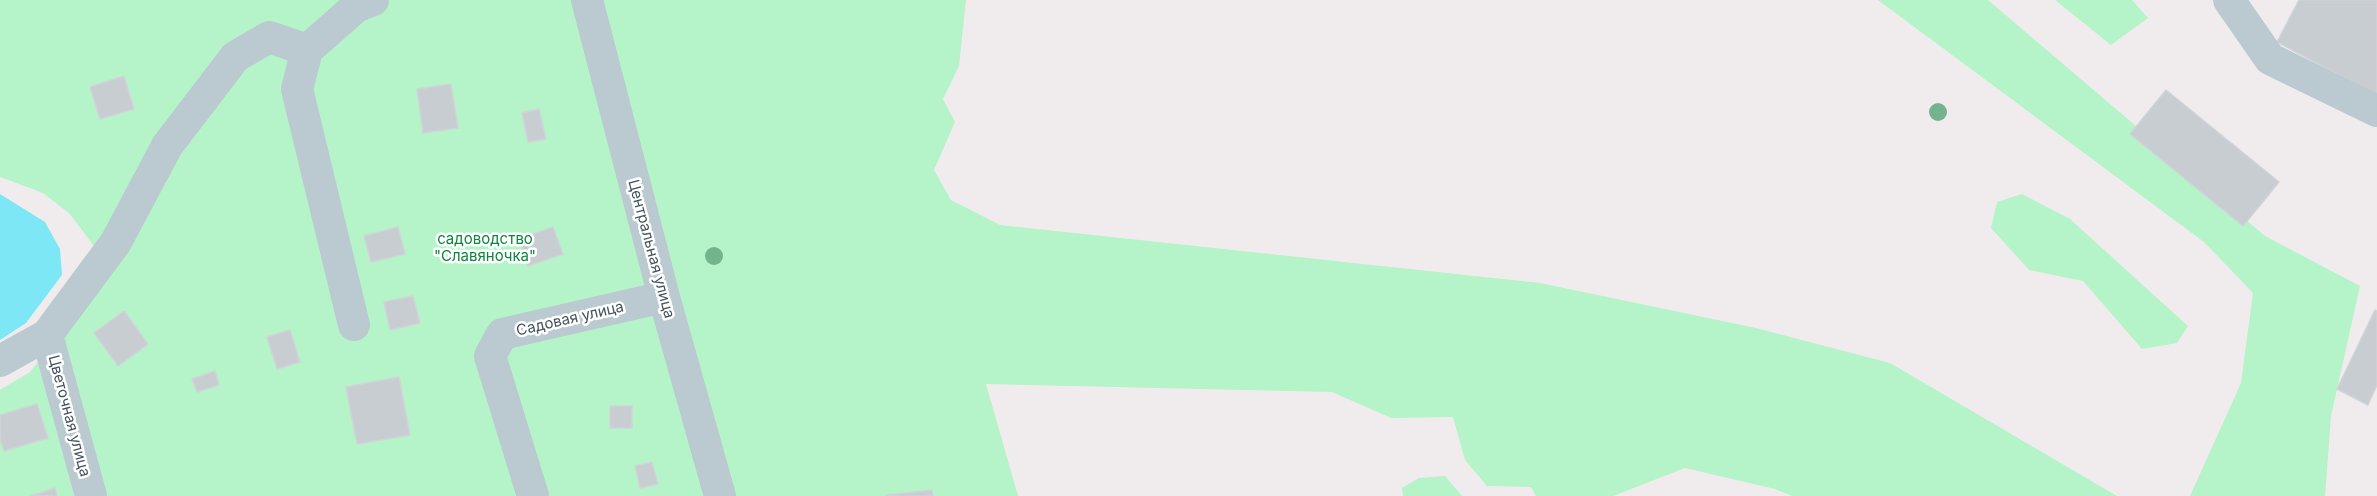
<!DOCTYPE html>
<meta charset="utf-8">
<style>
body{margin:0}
canvas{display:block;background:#f0eced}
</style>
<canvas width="2377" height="496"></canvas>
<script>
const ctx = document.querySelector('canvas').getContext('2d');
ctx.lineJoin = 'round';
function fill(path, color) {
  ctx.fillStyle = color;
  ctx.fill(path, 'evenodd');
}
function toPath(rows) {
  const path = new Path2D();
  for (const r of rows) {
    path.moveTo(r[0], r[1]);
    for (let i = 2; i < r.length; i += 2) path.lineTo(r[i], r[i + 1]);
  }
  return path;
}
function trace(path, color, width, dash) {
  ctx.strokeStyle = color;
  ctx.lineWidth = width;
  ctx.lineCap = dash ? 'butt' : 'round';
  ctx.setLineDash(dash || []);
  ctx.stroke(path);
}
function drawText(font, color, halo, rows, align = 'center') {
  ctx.font = font + ' Inter,sans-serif';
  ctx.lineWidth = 5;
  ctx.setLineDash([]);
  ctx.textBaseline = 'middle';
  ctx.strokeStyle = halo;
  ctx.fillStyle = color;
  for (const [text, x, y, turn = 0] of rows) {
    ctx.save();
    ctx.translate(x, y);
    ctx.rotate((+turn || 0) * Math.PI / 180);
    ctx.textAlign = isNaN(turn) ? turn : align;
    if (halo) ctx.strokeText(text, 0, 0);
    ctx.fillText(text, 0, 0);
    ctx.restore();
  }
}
fill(toPath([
 [0,0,966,0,959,66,943,99,955,122,934,170,951,200,1000,225,1540,283,1756,328,1890,363,2117,496,1792,496,1775,489,1685,468,1613,496,1536,496,1531,487,1487,486,1465,460,1453,417,1391,418,1332,392,986,384,1018,496,0,496,0,390,30,372,111,269,70,214,43,193,0,177],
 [1878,0,1988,0,2265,236,2360,286,2331,416,2325,496,2190,496,2241,383,2253,293,2204,242],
 [2055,0,2132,0,2148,18,2111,45],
 [2022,194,2070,219,2188,326,2177,343,2142,349,2083,281,2029,270,1991,228,1997,202],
 [1445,476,1462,496,1403,496,1402,488,1419,478]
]), '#b5f3c8');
fill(toPath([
 [0,194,45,222,60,249,62,275,26,323,0,340]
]), '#7ee7f5');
const building = toPath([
 [2299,0,2377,0,2377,95,2277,42,2299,0],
 [124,76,134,109,100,119,90,87,124,76],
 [451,84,458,128,423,133,417,89,451,84],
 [2166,90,2279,182,2243,226,2130,134,2166,90],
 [539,109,546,139,528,142,522,113,539,109],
 [398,227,405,254,371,262,364,236,398,227],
 [553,227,563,254,528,266,519,239,553,227],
 [413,296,420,323,390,330,384,302,413,296],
 [2375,310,2377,311,2377,385,2368,405,2337,389,2375,310],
 [124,311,148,344,118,366,94,333,124,311],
 [290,330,300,362,277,369,267,337,290,330],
 [215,371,219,385,197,392,192,379,215,371],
 [399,377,410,435,357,444,346,387,399,377],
 [37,404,48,438,4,451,0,438,0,415,37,404],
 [610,406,632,406,632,428,610,428,610,406],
 [652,462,658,484,640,488,635,466,652,462],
 [55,488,57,496,31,496,55,488],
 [932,490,933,496,886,496,886,495,932,490]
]);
fill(building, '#c8cdd2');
trace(building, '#d0d4d9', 1.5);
trace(toPath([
 [587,0,664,297,720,496],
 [2229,0,2270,59,2377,111],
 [307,50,297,89,354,325],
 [47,335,91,496],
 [0,361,47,335,116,242,167,146,235,57,269,37,307,50,356,7,373,0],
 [533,496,490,356,502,334,664,297]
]), '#bbc9d1', 32);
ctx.fillStyle = '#73b38d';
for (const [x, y] of [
 [1938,112],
 [714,256]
]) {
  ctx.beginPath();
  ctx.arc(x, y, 9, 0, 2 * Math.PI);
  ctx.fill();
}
drawText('15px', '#0d843e', '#fff', [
 ["садоводство",485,239],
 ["\"Славяночка\"",485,256]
]);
drawText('15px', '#43535c', '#fff', [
 ["Центральная улица",651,249,75],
 ["Садовая улица",570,319,-13],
 ["Цветочная улица",69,416,75]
]);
</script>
